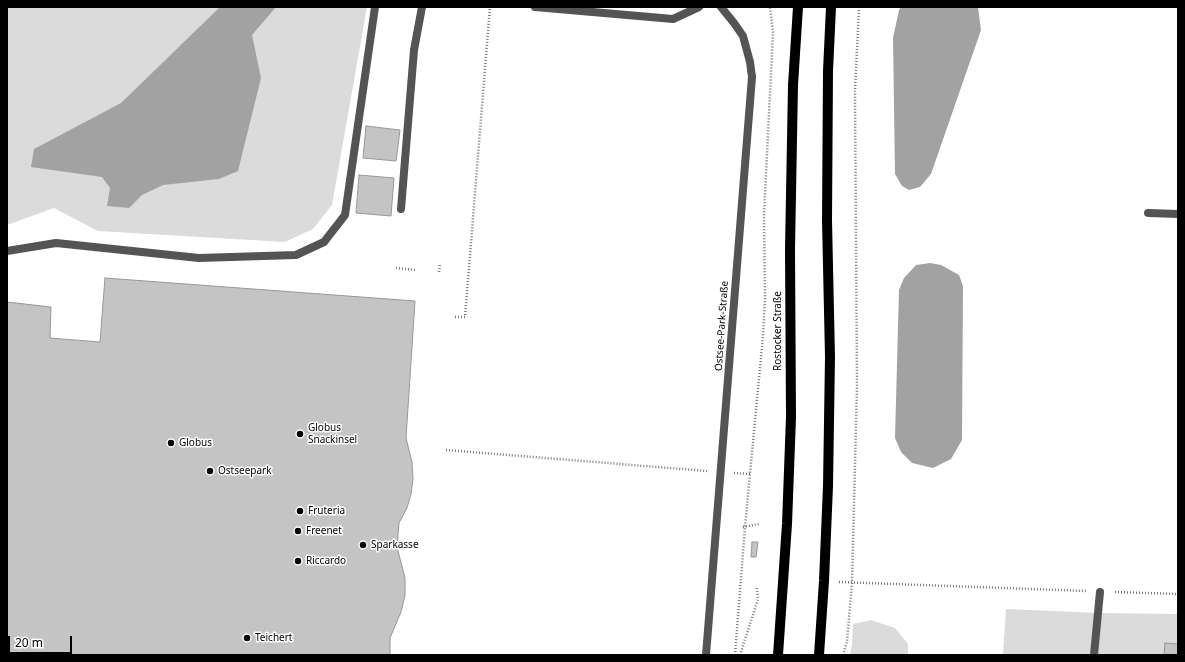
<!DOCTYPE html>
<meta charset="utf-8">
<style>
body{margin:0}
#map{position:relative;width:1185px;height:662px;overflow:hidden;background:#fff;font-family:"Noto Sans",sans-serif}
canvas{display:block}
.frame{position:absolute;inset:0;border:8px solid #000;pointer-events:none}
.scale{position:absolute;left:8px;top:636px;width:64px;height:18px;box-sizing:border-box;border:2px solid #000;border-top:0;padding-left:5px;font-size:12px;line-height:14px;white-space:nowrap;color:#000;-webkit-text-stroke:3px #fff;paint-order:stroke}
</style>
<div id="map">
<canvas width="1185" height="662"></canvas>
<div class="frame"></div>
<div class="scale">20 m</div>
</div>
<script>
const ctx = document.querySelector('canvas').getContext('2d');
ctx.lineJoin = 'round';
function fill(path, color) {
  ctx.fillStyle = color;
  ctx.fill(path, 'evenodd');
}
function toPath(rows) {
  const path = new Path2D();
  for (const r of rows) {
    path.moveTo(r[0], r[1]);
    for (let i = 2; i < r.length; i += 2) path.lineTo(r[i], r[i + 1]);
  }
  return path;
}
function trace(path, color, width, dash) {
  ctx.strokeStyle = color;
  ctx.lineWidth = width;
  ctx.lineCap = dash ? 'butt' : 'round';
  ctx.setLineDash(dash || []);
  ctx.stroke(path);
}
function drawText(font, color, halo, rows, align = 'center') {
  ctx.font = font + ' "Noto Sans",sans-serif';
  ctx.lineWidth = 3;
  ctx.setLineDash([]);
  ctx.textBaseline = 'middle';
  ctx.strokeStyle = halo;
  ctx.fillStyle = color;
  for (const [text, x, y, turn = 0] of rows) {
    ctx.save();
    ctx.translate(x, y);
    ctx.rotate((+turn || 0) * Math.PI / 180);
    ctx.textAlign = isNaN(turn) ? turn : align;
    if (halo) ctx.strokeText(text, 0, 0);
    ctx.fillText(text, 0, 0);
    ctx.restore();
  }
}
fill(toPath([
 [7,7,367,7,332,205,313,229,285,242,98,231,54,208,7,225],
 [1006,609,1098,613,1178,614,1178,655,1003,655],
 [871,620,895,628,908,644,908,655,850,655,852,644,853,624]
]), '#dbdbdb');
fill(toPath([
 [220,7,276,7,252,35,261,78,238,171,219,179,163,185,142,195,129,208,107,206,110,188,102,177,31,167,34,149,121,103],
 [901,7,978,7,981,30,931,174,920,187,909,190,902,186,895,174,893,38,899,10],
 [930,263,941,265,959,275,963,286,962,440,951,459,933,468,912,463,901,452,895,438,899,290,904,278,916,265]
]), '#a2a2a2');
const building = toPath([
 [366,126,400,130,396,161,363,158,366,126],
 [359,175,394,178,391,216,356,213,359,175],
 [105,278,415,301,406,438,412,462,413,479,411,494,407,508,399,523,397,547,405,578,405,595,401,612,390,638,390,655,7,655,7,302,51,307,50,338,100,342,105,278],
 [752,542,758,542,756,557,751,557,752,542],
 [1165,643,1178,644,1178,655,1164,655,1165,643]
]);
fill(building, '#c4c4c4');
trace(building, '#989898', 1);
trace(toPath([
 [396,268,416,270],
 [439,272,440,264],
 [455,317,465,317,490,7],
 [446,450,707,471],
 [734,473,750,474],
 [743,527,759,524],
 [839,582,1086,591],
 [1115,592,1178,594],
 [735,655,745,527,763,336,765,298,764,215,773,33,770,7],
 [740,655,758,599,757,588],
 [843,655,847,641,852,583,857,386,855,91,859,7]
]), '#767676', 2.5, [1, 2]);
trace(toPath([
 [535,7,673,19,699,7],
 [401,209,414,50,422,7],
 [7,251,56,243,199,258,296,255,324,242,345,215,375,7],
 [706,655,752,77],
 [1094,655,1100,592]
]), '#545454', 8);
trace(toPath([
 [721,7,734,23,743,36,750,62,752,77],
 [1148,213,1178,214]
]), '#545454', 8);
trace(toPath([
 [778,655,787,524,791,417,790,249,793,85,798,7],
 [819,655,824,581,828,486,830,357,827,220,828,71,831,7]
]), '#000', 10);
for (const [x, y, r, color] of [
 [300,434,4,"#000"],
 [171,443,4,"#000"],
 [210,471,4,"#000"],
 [300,511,4,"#000"],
 [298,531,4,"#000"],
 [363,545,4,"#000"],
 [298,561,4,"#000"],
 [247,638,4,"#000"]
]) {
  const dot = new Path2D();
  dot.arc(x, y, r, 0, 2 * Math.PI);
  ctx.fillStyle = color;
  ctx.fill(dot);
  trace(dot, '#fff', 1.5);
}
drawText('10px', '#000', '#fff', [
 ["Ostsee-Park-Straße",722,326,-86],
 ["Rostocker Straße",778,331,-90]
]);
drawText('10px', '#000', '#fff', [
 ["Globus",308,428],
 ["Snackinsel",308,440],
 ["Globus",179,443],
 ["Ostseepark",218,471],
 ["Fruteria",308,511],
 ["Freenet",306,531],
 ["Sparkasse",371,545],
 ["Riccardo",306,561],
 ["Teichert",255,638]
], 'left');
</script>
